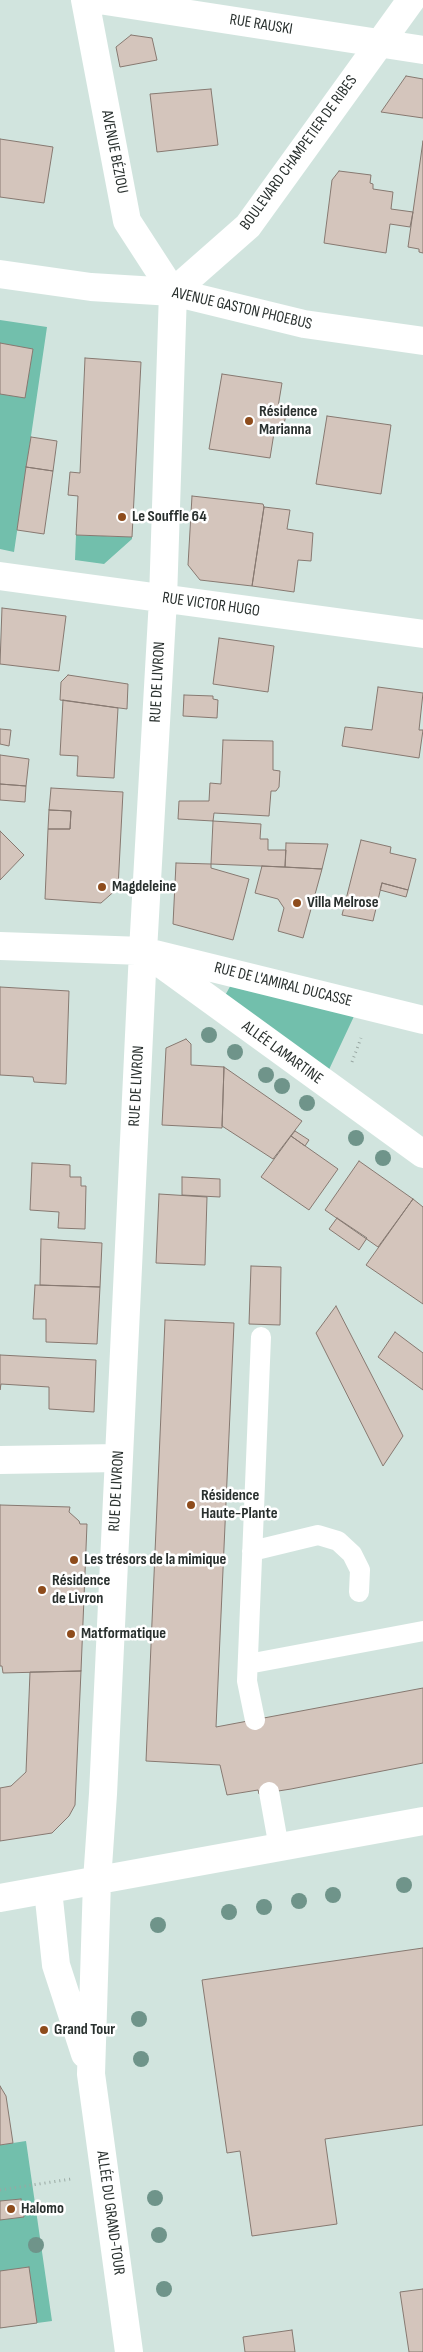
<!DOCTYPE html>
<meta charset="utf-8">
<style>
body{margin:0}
canvas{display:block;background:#d1e4de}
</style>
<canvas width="423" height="2352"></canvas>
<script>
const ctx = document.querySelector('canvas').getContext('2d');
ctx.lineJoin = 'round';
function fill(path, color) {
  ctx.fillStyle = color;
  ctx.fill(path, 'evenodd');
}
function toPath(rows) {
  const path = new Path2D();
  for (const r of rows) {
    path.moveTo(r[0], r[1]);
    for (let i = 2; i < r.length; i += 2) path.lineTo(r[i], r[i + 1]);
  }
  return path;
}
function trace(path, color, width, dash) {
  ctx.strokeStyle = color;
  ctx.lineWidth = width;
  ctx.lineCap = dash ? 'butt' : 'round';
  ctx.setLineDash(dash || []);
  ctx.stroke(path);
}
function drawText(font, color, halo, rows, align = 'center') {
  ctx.font = font + ' "Sofia Sans Condensed",sans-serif';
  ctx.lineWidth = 5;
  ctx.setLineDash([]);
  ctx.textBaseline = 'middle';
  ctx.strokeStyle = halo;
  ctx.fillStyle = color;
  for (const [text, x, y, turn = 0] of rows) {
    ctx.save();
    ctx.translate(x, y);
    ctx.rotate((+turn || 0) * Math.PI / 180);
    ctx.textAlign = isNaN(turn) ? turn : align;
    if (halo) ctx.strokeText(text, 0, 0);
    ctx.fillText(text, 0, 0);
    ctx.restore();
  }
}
fill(toPath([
 [0,320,47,327,14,552,0,549],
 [76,535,132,537,132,539,104,564,75,560],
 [233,981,356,1012,326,1076,222,1001],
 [26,2141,52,2321,0,2328,0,2145]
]), '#72bfac');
const building = toPath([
 [131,35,152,38,157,60,120,67,116,47,131,35],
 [406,76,423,79,423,118,381,112,406,76],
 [211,89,218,145,157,152,150,94,211,89],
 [0,139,53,147,44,203,0,197,0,139],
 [423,141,423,253,419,252,419,249,408,247,423,141],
 [339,171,371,175,370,183,373,184,373,189,393,192,391,209,413,212,410,227,390,224,386,253,324,243,332,180,339,171],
 [0,343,33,349,25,398,0,394,0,343],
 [85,358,141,362,132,537,76,535,78,496,68,495,70,472,80,473,85,358],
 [222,374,282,383,278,407,287,409,282,435,274,433,270,458,209,449,222,374],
 [327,416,391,425,381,494,316,484,327,416],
 [31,437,57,441,53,471,26,467,31,437],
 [26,467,53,471,44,534,17,530,26,467],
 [192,496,263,504,264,507,252,586,200,580,188,565,192,496],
 [264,507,290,510,287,529,313,533,311,561,298,560,294,592,252,586,264,507],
 [2,608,66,616,59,671,0,664,2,608],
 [219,638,274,646,268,692,213,684,219,638],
 [68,675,128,684,127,709,60,700,61,682,68,675],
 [378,687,423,693,419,730,423,730,419,758,342,746,345,727,372,730,378,687],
 [184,695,213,696,213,699,218,700,217,718,183,716,184,695],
 [63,700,118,708,114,778,77,776,78,756,60,755,63,700],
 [0,729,11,730,9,746,0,744,0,729],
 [223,740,273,741,273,770,280,771,279,787,276,791,271,791,269,816,214,813,213,821,178,819,179,801,209,801,210,783,221,784,223,740],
 [0,755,29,759,26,786,0,784,0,755],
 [0,784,26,786,25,802,0,800,0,784],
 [51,788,123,792,118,888,101,903,45,899,48,829,70,829,71,811,49,810,51,788],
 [49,810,71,811,70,829,48,829,49,810],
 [213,821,261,824,260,839,268,839,268,850,286,850,285,867,211,864,213,821],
 [0,831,24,855,0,880,0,831],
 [361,840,391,847,390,853,416,859,408,890,382,883,373,921,342,915,361,840],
 [286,843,328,844,322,869,285,867,286,843],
 [176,863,211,864,211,868,249,879,233,940,173,924,176,863],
 [262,866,322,869,303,938,278,931,284,908,278,899,255,893,262,866],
 [382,883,408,890,406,897,380,890,382,883],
 [0,987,69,991,66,1084,34,1082,33,1077,0,1075,0,987],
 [186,1039,191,1044,191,1065,224,1067,222,1128,162,1125,166,1048,186,1039],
 [224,1067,302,1121,273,1159,222,1126,224,1067],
 [295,1131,309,1140,305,1146,291,1136,295,1131],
 [291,1136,338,1169,309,1210,261,1177,291,1136],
 [359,1161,413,1199,378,1247,325,1210,359,1161],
 [32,1163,70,1165,70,1177,81,1177,81,1186,86,1186,85,1229,58,1228,59,1212,30,1210,32,1163],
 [182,1177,220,1179,220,1197,182,1195,182,1177],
 [159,1194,207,1197,205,1265,156,1263,159,1194],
 [413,1199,423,1207,423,1304,366,1265,413,1199],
 [337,1218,367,1238,359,1250,329,1229,337,1218],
 [41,1239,102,1243,100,1287,40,1285,41,1239],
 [251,1266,281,1267,280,1325,249,1324,251,1266],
 [35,1285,100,1287,97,1344,46,1342,46,1319,33,1319,35,1285],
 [336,1306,403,1436,383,1466,316,1333,336,1306],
 [165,1320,234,1323,216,1727,423,1688,423,1763,291,1789,259,1794,258,1790,227,1795,220,1765,146,1761,165,1320],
 [395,1332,423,1353,423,1390,378,1357,395,1332],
 [0,1355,96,1360,94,1412,49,1409,49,1387,1,1384,0,1390,0,1355],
 [0,1505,70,1507,69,1512,79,1521,80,1524,87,1524,81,1671,3,1673,2,1666,0,1666,0,1505],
 [81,1671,75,1805,69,1816,52,1833,0,1841,0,1788,11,1786,26,1772,30,1672,81,1671],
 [423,1948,423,2125,325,2139,337,2224,252,2236,240,2151,227,2153,202,1980,423,1948],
 [0,2086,6,2096,13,2143,0,2145,0,2086],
 [21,2199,24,2217,0,2220,0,2201,21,2199],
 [29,2267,37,2323,0,2328,0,2271,29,2267],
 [423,2289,423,2352,409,2352,400,2292,423,2289],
 [292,2330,295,2352,245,2352,243,2337,292,2330]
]);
fill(building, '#d4c5bc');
trace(building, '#877971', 1);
trace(toPath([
 [352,1062,361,1038],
 [0,2190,71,2179]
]), '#99a8a3', 3, [1, 4]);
trace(toPath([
 [252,1551,318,1535,338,1541,352,1554,360,1570,359,1592],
 [248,1664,423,1631],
 [255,1720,247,1681,261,1337],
 [269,1792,279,1848]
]), '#fff', 20);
trace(toPath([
 [85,0,127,221,173,292],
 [99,0,423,50],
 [173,292,304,324,423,341],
 [0,576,423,634],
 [0,946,143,951,423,1020],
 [153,958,423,1154],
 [0,1460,118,1458],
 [48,1890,56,1965,85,2054],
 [0,1898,423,1821],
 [129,2352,91,2074,97,1881,103,1794,143,951,163,599,173,292]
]), '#fff', 28);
trace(toPath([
 [0,274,91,287,173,292,248,226,411,0]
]), '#fff', 28);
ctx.fillStyle = '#6f948a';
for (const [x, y] of [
 [209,1035],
 [235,1052],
 [266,1075],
 [282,1086],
 [307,1103],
 [356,1138],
 [383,1158],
 [404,1885],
 [333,1895],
 [299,1901],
 [264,1907],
 [229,1912],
 [158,1925],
 [139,2019],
 [141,2059],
 [155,2198],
 [159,2235],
 [36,2245],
 [164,2289]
]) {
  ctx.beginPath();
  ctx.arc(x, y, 8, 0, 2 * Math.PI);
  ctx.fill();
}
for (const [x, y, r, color] of [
 [249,421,5,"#8e4c1c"],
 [122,517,5,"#8e4c1c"],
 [102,887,5,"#8e4c1c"],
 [297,903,5,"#8e4c1c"],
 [191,1505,5,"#8e4c1c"],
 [74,1560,5,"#8e4c1c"],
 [42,1590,5,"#8e4c1c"],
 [71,1634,5,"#8e4c1c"],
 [44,2030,5,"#8e4c1c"],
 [11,2209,5,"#8e4c1c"]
]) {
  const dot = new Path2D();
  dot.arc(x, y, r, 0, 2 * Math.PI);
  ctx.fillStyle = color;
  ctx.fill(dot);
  trace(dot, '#fff', 2);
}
drawText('16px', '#29302e', '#fff', [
 ["RUE RAUSKI",261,25,9],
 ["AVENUE BÉZIOU",114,152,79],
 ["BOULEVARD CHAMPETIER DE RIBES",299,153,-54],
 ["AVENUE GASTON PHOEBUS",242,309,13],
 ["RUE VICTOR HUGO",211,605,8],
 ["RUE DE LIVRON",158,682,-87],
 ["RUE DE L'AMIRAL DUCASSE",283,985,14],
 ["ALLÉE LAMARTINE",282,1053,36],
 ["RUE DE LIVRON",137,1086,-87],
 ["RUE DE LIVRON",117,1491,-87],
 ["ALLÉE DU GRAND-TOUR",110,2213,82]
]);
drawText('bold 16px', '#29302e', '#fff', [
 ["Résidence",259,412],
 ["Marianna",259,430],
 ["Le Souffle 64",132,517],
 ["Magdeleine",112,887],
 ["Villa Melrose",307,903],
 ["Résidence",201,1496],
 ["Haute-Plante",201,1514],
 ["Les trésors de la mimique",84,1560],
 ["Résidence",52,1581],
 ["de Livron",52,1599],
 ["Matformatique",81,1634],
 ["Grand Tour",54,2030],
 ["Halomo",21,2209]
], 'left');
</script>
